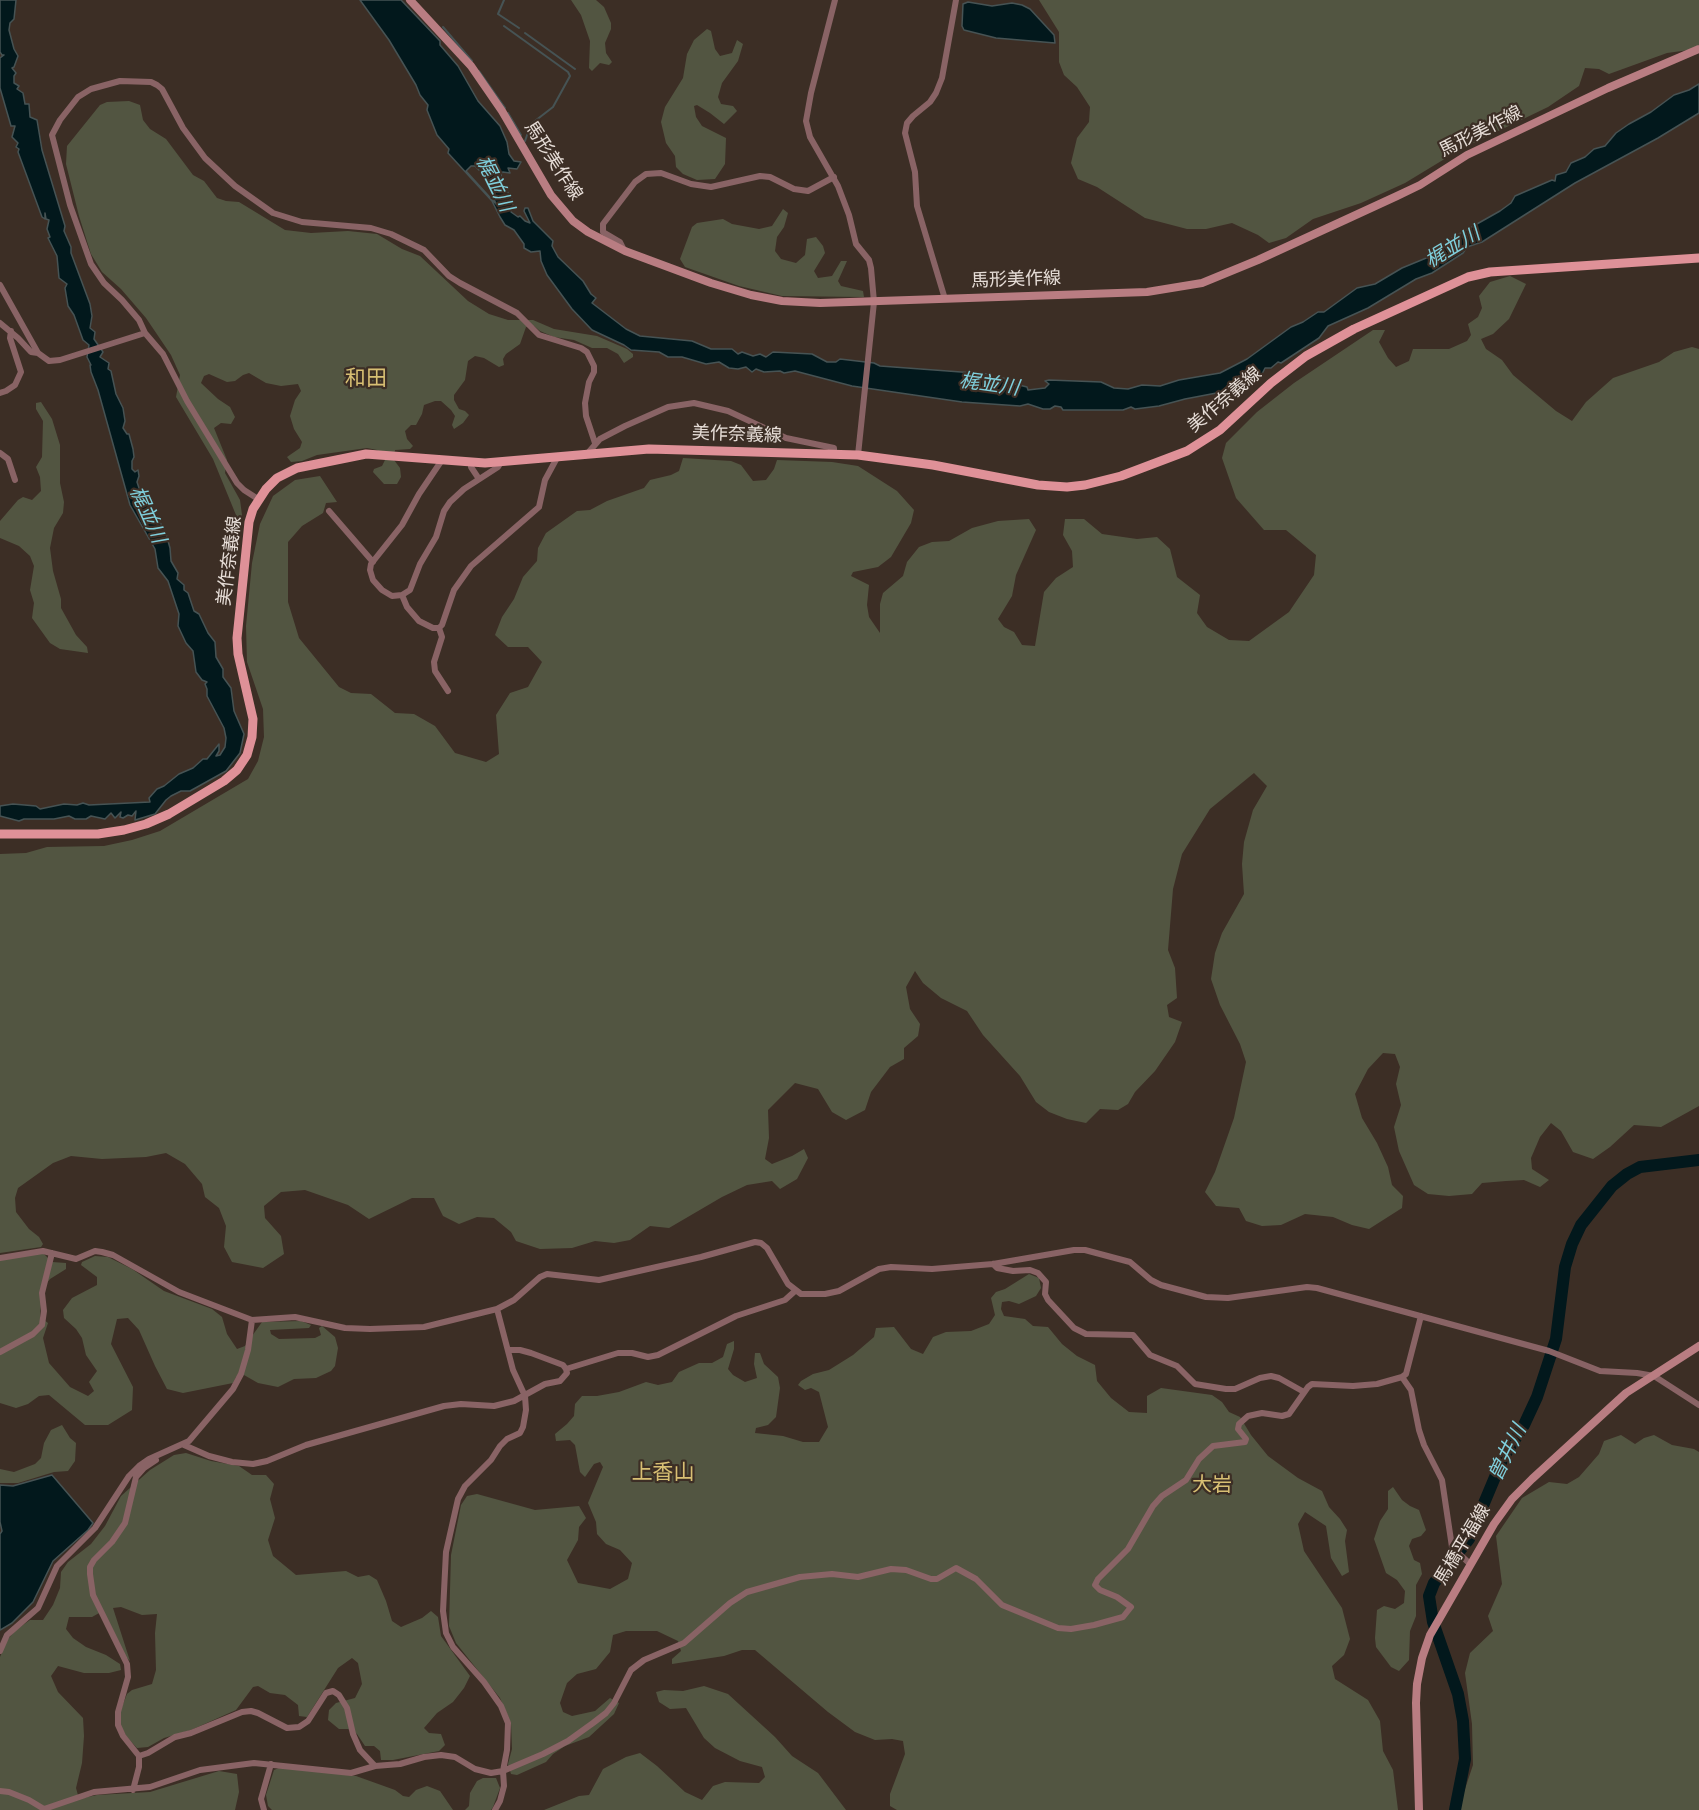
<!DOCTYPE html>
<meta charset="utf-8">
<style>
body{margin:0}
canvas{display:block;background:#3c2e25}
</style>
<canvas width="1699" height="1810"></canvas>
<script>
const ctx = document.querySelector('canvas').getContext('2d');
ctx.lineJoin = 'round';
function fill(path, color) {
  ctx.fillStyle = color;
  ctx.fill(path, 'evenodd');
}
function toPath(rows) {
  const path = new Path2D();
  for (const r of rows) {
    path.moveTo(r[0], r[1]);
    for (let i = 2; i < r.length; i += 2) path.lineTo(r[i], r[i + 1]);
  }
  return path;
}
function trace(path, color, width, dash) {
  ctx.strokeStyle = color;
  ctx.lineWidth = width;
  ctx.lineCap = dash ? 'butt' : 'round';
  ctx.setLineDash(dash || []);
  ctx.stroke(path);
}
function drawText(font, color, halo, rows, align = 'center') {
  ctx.font = font + ' "Space Grotesk","Noto Sans JP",sans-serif';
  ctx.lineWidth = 4.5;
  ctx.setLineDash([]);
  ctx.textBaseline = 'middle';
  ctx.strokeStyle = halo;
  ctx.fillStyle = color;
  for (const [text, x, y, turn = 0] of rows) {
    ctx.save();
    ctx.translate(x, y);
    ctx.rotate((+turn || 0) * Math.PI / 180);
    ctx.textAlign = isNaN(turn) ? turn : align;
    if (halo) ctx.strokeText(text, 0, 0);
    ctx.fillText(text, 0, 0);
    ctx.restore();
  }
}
fill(toPath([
 [571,0,596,0,604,7,611,23,611,29,605,43,606,53,612,62,609,65,600,63,592,71,589,68,590,41,581,15],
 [1039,0,1699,0,1699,45,1689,50,1667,53,1609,74,1599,69,1585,68,1579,86,1548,107,1461,149,1405,183,1361,203,1313,219,1286,238,1269,243,1258,235,1232,223,1206,229,1187,229,1145,218,1097,187,1078,179,1071,163,1077,138,1089,122,1090,107,1077,87,1064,75,1059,62,1059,32],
 [707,29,711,31,715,49,720,56,732,53,737,40,743,44,738,61,722,83,718,97,721,104,733,106,737,111,724,124,710,113,697,105,694,106,696,117,702,126,726,138,725,164,715,179,697,180,683,174,676,167,675,156,666,143,661,122,665,107,683,78,687,54,694,40],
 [129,101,140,105,143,120,150,129,166,139,193,175,204,181,217,198,226,201,239,202,285,230,311,233,348,231,377,234,402,249,420,256,468,301,489,314,508,320,533,320,554,329,597,336,627,349,633,354,633,357,624,363,618,354,607,348,592,348,574,340,554,337,540,331,534,326,526,327,520,344,506,354,503,359,504,365,499,367,484,358,475,356,468,361,465,380,454,395,454,400,459,409,465,411,469,415,463,423,454,429,452,425,455,416,451,410,441,401,435,401,424,405,422,414,416,425,411,425,405,431,407,439,413,446,410,449,395,450,394,460,400,468,401,477,397,484,384,484,373,472,374,469,382,466,385,460,377,450,367,448,317,455,302,461,291,462,287,457,300,448,302,442,294,429,290,416,295,400,301,391,298,384,281,386,266,383,249,373,243,375,235,381,227,382,209,374,204,376,201,383,218,399,230,407,235,417,231,424,221,423,214,428,227,460,225,473,240,500,242,515,240,520,236,515,213,459,176,397,180,375,171,355,146,318,121,289,102,272,91,254,79,216,66,164,67,146,100,105,107,102],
 [783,209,788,213,784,227,777,237,775,251,781,259,796,263,805,255,807,239,816,237,823,246,825,253,814,271,818,278,832,276,841,261,847,261,838,281,841,286,863,291,864,297,782,296,739,286,685,267,680,259,692,227,697,223,723,219,732,224,759,229,772,226],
 [1510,276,1526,284,1509,319,1493,334,1481,339,1486,349,1502,360,1513,375,1556,411,1572,421,1586,402,1613,378,1659,362,1674,352,1692,347,1699,349,1699,1106,1661,1127,1634,1125,1610,1147,1593,1159,1573,1152,1561,1131,1551,1123,1540,1137,1531,1158,1532,1169,1549,1180,1540,1187,1524,1180,1506,1181,1482,1183,1472,1194,1449,1196,1428,1194,1414,1185,1399,1151,1394,1127,1401,1105,1396,1084,1400,1067,1395,1054,1383,1053,1368,1069,1355,1094,1362,1118,1377,1143,1388,1167,1392,1185,1403,1196,1402,1208,1369,1229,1352,1225,1333,1217,1305,1214,1281,1225,1262,1226,1246,1221,1239,1208,1216,1206,1205,1192,1215,1172,1234,1118,1246,1062,1240,1044,1220,1005,1211,979,1215,953,1222,933,1244,894,1242,864,1244,842,1253,810,1267,786,1254,773,1210,809,1182,854,1173,889,1168,950,1175,968,1177,998,1167,1005,1169,1017,1182,1022,1175,1042,1155,1071,1135,1092,1128,1104,1118,1110,1100,1109,1086,1123,1067,1119,1049,1112,1036,1102,1020,1076,983,1035,967,1011,941,998,923,983,915,971,906,987,910,1009,920,1024,918,1036,904,1048,904,1059,890,1067,871,1092,865,1110,846,1120,832,1112,818,1089,795,1083,768,1110,769,1138,765,1159,772,1164,792,1156,804,1149,808,1158,797,1179,780,1189,772,1181,747,1185,722,1197,669,1228,650,1226,630,1240,614,1243,595,1241,572,1248,540,1249,516,1241,511,1232,494,1218,477,1217,459,1224,443,1216,434,1198,412,1198,369,1219,348,1205,305,1190,281,1192,264,1206,265,1218,281,1236,284,1254,263,1268,232,1262,224,1247,226,1226,219,1208,205,1197,202,1184,185,1164,166,1153,146,1157,102,1159,71,1156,53,1163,18,1188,15,1198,16,1212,29,1229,39,1237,43,1244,41,1247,0,1253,0,854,26,853,47,847,104,846,132,840,160,831,248,779,258,761,264,737,263,709,247,662,246,626,252,563,260,524,273,496,295,480,320,476,337,502,326,503,323,513,302,526,288,542,288,602,299,638,339,687,351,693,371,694,395,713,414,714,435,726,455,753,486,762,499,754,496,715,510,693,528,687,542,662,528,647,508,647,495,635,502,617,514,599,523,577,537,561,538,548,546,533,577,511,590,510,607,501,644,488,650,480,671,475,679,471,683,458,731,461,741,465,753,481,766,480,774,469,777,460,832,462,858,466,897,491,914,510,911,523,891,557,878,567,853,572,851,576,869,585,867,605,869,617,880,633,880,604,883,593,903,576,907,562,919,547,932,542,949,541,972,528,998,521,1029,519,1036,530,1016,575,1012,596,998,619,1004,627,1014,632,1022,645,1035,646,1044,592,1056,578,1073,567,1072,551,1063,535,1065,519,1084,519,1102,534,1137,539,1157,537,1170,549,1177,577,1200,595,1197,613,1207,627,1229,640,1249,641,1289,612,1314,575,1316,555,1286,530,1264,530,1236,498,1222,458,1226,443,1257,412,1294,383,1373,330,1385,330,1379,342,1388,358,1396,367,1409,361,1413,349,1449,349,1467,341,1471,335,1468,324,1478,317,1482,308,1479,296,1490,282],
 [41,402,52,419,60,445,60,483,64,502,63,513,54,528,50,548,53,571,61,599,61,608,76,635,87,647,88,653,60,649,50,643,32,618,34,603,30,590,34,566,30,556,19,546,0,538,0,521,18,500,23,497,32,500,41,491,40,477,36,467,42,457,43,421,36,409,36,403],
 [43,1253,52,1262,66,1263,66,1269,50,1279,42,1289,40,1317,48,1323,43,1338,49,1363,70,1387,88,1396,94,1391,89,1382,97,1371,86,1355,82,1338,76,1329,64,1318,63,1310,72,1298,97,1285,97,1277,81,1265,82,1262,95,1256,108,1257,132,1269,164,1291,212,1309,222,1317,227,1334,237,1349,245,1346,262,1322,301,1321,311,1325,309,1328,270,1330,271,1334,279,1339,315,1338,321,1335,319,1328,322,1326,335,1337,338,1348,335,1366,331,1371,316,1378,294,1379,278,1387,258,1383,244,1375,236,1377,233,1383,183,1393,167,1389,155,1366,139,1330,128,1318,117,1319,111,1344,133,1387,132,1410,108,1425,85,1425,49,1395,39,1396,28,1404,16,1408,0,1403,0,1260],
 [1029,1274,1039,1278,1041,1288,1036,1296,1019,1304,1009,1301,1002,1302,1001,1309,1004,1316,1025,1319,1033,1326,1048,1327,1062,1344,1077,1356,1095,1365,1097,1381,1111,1398,1129,1412,1147,1413,1147,1396,1161,1388,1212,1395,1222,1402,1229,1412,1240,1417,1251,1435,1268,1456,1298,1478,1322,1491,1329,1507,1340,1519,1347,1530,1345,1541,1349,1572,1342,1576,1331,1558,1326,1526,1305,1512,1298,1524,1304,1551,1342,1608,1350,1639,1344,1655,1332,1666,1335,1679,1368,1700,1380,1721,1383,1751,1393,1770,1398,1810,897,1810,890,1806,890,1794,905,1754,903,1741,892,1739,875,1740,855,1732,828,1712,755,1650,742,1650,724,1656,672,1664,672,1659,681,1651,678,1641,657,1631,626,1631,613,1635,610,1652,596,1669,577,1674,567,1683,560,1703,563,1712,572,1716,595,1711,610,1698,619,1703,614,1714,589,1737,565,1746,553,1754,546,1762,517,1775,511,1774,508,1764,512,1749,511,1723,500,1698,456,1643,449,1626,451,1555,461,1505,467,1496,477,1494,535,1510,579,1506,586,1518,579,1527,578,1540,567,1560,578,1583,610,1589,628,1579,632,1563,620,1550,606,1544,597,1534,596,1522,588,1503,603,1467,600,1462,594,1464,585,1477,580,1472,575,1445,570,1440,556,1441,555,1434,567,1424,574,1416,575,1404,582,1396,597,1396,619,1392,646,1382,658,1385,672,1382,679,1372,699,1363,712,1363,723,1357,727,1344,734,1341,734,1349,728,1369,733,1375,745,1382,757,1378,754,1364,755,1353,760,1353,764,1364,778,1377,780,1388,776,1417,768,1425,756,1428,755,1433,783,1436,803,1442,819,1442,828,1427,819,1392,811,1388,805,1390,798,1385,801,1381,813,1374,829,1370,853,1355,874,1337,876,1328,894,1327,911,1349,923,1354,933,1337,946,1332,971,1331,989,1324,995,1315,991,1298,996,1292,1005,1289],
 [62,1425,70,1438,76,1443,75,1461,68,1471,54,1472,18,1483,0,1483,0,1469,14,1472,35,1464,41,1458,44,1443,51,1430],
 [1621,1435,1635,1444,1644,1438,1654,1435,1672,1445,1694,1449,1699,1452,1699,1810,1461,1810,1460,1804,1473,1765,1472,1724,1465,1673,1470,1653,1493,1631,1488,1616,1502,1584,1496,1536,1522,1498,1549,1482,1567,1484,1579,1477,1599,1454,1604,1441],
 [186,1453,211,1461,239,1466,252,1475,266,1475,274,1484,270,1499,275,1518,268,1540,273,1556,296,1575,346,1571,358,1577,369,1575,377,1580,386,1601,392,1621,401,1627,422,1618,431,1611,438,1617,441,1636,470,1676,464,1688,453,1702,437,1713,424,1728,429,1733,441,1734,445,1745,439,1751,393,1760,381,1760,380,1751,374,1746,365,1746,357,1734,348,1729,339,1729,328,1720,329,1710,336,1703,355,1698,362,1684,358,1663,352,1658,338,1668,307,1717,299,1716,298,1705,285,1695,270,1693,258,1686,253,1687,236,1710,191,1730,164,1738,148,1747,137,1748,126,1736,120,1724,120,1712,127,1694,132,1690,152,1684,156,1670,155,1633,157,1614,142,1615,121,1607,113,1608,130,1661,124,1655,101,1612,92,1617,69,1617,66,1629,73,1638,86,1647,106,1655,120,1664,121,1670,109,1673,84,1673,58,1666,51,1676,58,1692,83,1718,84,1736,82,1763,76,1788,79,1799,97,1795,150,1792,219,1771,237,1774,239,1792,235,1810,0,1810,0,1657,7,1640,16,1630,30,1620,43,1620,53,1605,60,1588,61,1572,68,1562,91,1544,105,1526,121,1496,150,1470,174,1455],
 [1393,1487,1402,1500,1410,1506,1419,1510,1426,1530,1421,1536,1412,1539,1409,1546,1414,1560,1420,1563,1422,1574,1416,1585,1416,1616,1410,1631,1409,1660,1399,1671,1391,1667,1376,1647,1375,1638,1377,1610,1384,1606,1395,1609,1404,1603,1405,1591,1397,1580,1386,1573,1374,1539,1380,1521,1388,1509,1388,1491],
 [704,1686,728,1694,775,1737,792,1756,818,1773,846,1810,544,1810,579,1796,589,1795,603,1769,626,1757,640,1753,657,1766,685,1792,702,1800,713,1786,725,1782,759,1783,765,1777,762,1767,740,1761,715,1748,704,1738,686,1708,670,1709,659,1702,656,1692,664,1690,683,1691],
 [281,1767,356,1776,395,1790,403,1796,409,1797,416,1790,427,1786,440,1791,453,1810,272,1810,268,1806,266,1795,274,1770],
 [483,1778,496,1778,500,1788,493,1807,491,1810,465,1810,469,1806,470,1793,477,1781]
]), '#525541');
const water = toPath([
 [0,0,16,0,14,19,10,23,9,30,14,49,18,56,14,67,12,68,16,73,14,76,14,83,19,86,17,89,23,93,25,104,29,104,30,117,37,120,42,150,65,226,64,231,71,247,71,253,90,304,92,316,90,328,95,332,94,339,103,352,100,357,109,363,108,369,111,371,116,394,123,408,125,421,123,428,127,434,129,434,133,449,134,457,132,461,132,469,135,472,138,470,139,476,137,482,139,488,145,493,145,497,149,499,155,515,153,517,154,520,161,524,166,534,170,548,171,561,178,573,177,579,184,585,184,590,188,593,194,611,199,614,208,633,215,642,216,657,223,669,223,677,231,688,234,711,244,734,240,753,226,771,190,791,181,791,171,796,166,800,155,814,135,820,136,811,132,816,128,815,123,818,120,817,121,812,115,818,111,813,105,819,91,816,86,819,75,819,69,816,54,819,24,819,19,821,0,816,0,806,13,804,36,806,40,809,64,804,77,805,83,803,89,805,150,802,149,798,157,789,164,786,179,774,193,768,203,759,207,759,219,744,219,751,216,756,220,755,225,747,226,738,224,728,207,696,207,689,205,684,207,682,202,680,196,672,193,651,186,643,178,626,179,614,168,581,158,568,155,549,130,505,98,390,91,372,90,365,91,365,87,357,89,345,83,340,74,315,68,306,65,288,67,284,59,278,57,256,48,238,50,237,47,229,49,220,46,219,45,213,45,219,42,217,18,152,19,149,16,147,18,143,12,137,15,126,11,126,0,88,0,58,4,55,2,55,0,52,0,0],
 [360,0,401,0,440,41,440,45,458,66,478,101,500,126,507,142,509,154,514,161,521,162,517,169,508,168,510,173,503,172,501,173,503,186,512,198,513,205,511,212,518,217,520,216,525,221,530,223,524,211,525,208,528,208,533,221,553,241,552,246,558,257,583,281,591,294,596,298,592,303,626,329,640,336,692,341,711,349,732,349,738,354,742,352,753,356,760,354,766,357,773,352,812,354,827,362,836,362,840,359,874,363,880,366,988,374,993,378,996,376,1010,380,1015,384,1027,387,1028,390,1045,388,1049,384,1045,381,1049,380,1101,382,1114,388,1128,389,1142,385,1160,386,1179,380,1220,373,1247,359,1291,327,1303,322,1318,312,1324,312,1357,288,1375,284,1402,268,1436,254,1452,238,1500,211,1511,203,1515,196,1552,180,1555,181,1556,175,1566,172,1571,163,1585,157,1594,149,1605,146,1616,133,1629,124,1651,112,1674,95,1689,90,1699,84,1699,113,1658,138,1575,183,1482,242,1467,247,1463,253,1432,273,1416,279,1368,308,1328,326,1319,338,1281,363,1278,362,1271,368,1265,368,1262,374,1242,380,1227,391,1185,399,1159,406,1135,409,1131,407,1123,410,1063,410,1061,407,1055,406,1050,409,1043,409,1028,404,1020,406,962,402,852,386,795,371,784,373,780,371,764,372,756,369,752,372,746,367,738,369,729,368,719,362,706,364,682,357,668,357,659,352,631,350,624,345,592,330,572,309,547,275,541,261,540,251,531,252,524,248,524,244,514,230,505,225,500,217,492,201,448,153,449,149,437,135,427,110,428,105,420,95,416,85,389,40,360,0],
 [471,166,475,166,485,176,496,204,466,171,471,166],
 [968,2,992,6,1012,3,1022,5,1030,9,1054,35,1055,43,996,38,964,30,962,26,963,4,968,2],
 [52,1475,93,1523,88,1530,53,1561,33,1602,12,1623,0,1630,0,1534,2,1531,0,1522,0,1485,13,1486,52,1475]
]);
fill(water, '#02181c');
trace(water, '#465354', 1.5);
trace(toPath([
 [504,0,498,14,519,28],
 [504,26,568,72,570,76,553,107,531,124,525,141],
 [443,27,472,61],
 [525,33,575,69],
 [479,71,505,108],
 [508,113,521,135]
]), '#465354', 2);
trace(toPath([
 [1455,1810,1465,1759,1463,1721,1458,1694,1433,1622,1429,1596,1434,1583,1469,1539,1503,1458,1524,1425,1537,1397,1556,1339,1565,1267,1572,1244,1581,1225,1612,1186,1627,1174,1640,1167,1699,1160]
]), '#02181c', 12);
trace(toPath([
 [835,0,811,93,806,121,810,137,838,186,849,215,856,244,869,260,871,268,874,302,858,455],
 [624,250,620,242,603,232,603,224,635,182,646,174,661,173,691,184,711,187,760,176,770,177,794,189,808,191,834,177],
 [0,285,38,353,49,361,60,360,145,333],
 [945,299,917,206,915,172,905,133,907,123,913,116,930,102,936,93,942,78,956,0],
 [0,323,18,338,31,352,38,353],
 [0,393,6,391,15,385,21,372,10,338,11,331],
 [0,453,8,459,15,480],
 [587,454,600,439,625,426,668,407,694,403,728,411,786,438,834,448,834,454],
 [442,460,419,494,402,525,371,564,370,570,373,580,382,590,392,596,402,595,410,590,420,564,436,537,444,511,450,502,464,489,498,467,501,462],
 [471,462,471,467,479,479],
 [258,499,244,490,237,483,187,401,163,354,145,333,139,320,122,300,104,283,91,264,70,205,52,135,60,120,78,97,91,89,120,81,151,82,157,85,162,89,183,128,205,158,235,186,273,213,302,222,371,228,391,234,424,250,449,276,460,283,517,313,539,335,581,348,587,352,594,366,594,372,589,382,585,403,586,416,595,443],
 [329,511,373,562],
 [402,595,407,607,419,621,433,628,439,628,442,625,454,590,471,566,539,507,545,480,558,456],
 [439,628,442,637,434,662,435,671,448,691],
 [0,1258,43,1251,76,1259,95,1251,102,1252,113,1255,179,1292,252,1320,295,1317,345,1328,370,1329,424,1327,497,1309,514,1300,540,1277,547,1274,599,1280,701,1257,755,1242,761,1243,767,1248,788,1284,801,1294,825,1294,839,1291,879,1269,891,1267,932,1269,993,1264,1074,1250,1085,1250,1130,1262,1151,1280,1161,1285,1206,1297,1228,1298,1307,1287,1317,1288,1549,1351,1600,1371,1637,1373,1654,1376,1699,1405],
 [993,1264,997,1268,1013,1271,1030,1270,1038,1273,1046,1282,1045,1294,1048,1300,1074,1328,1086,1334,1133,1335,1150,1355,1177,1366,1195,1384,1226,1389,1235,1389,1260,1378,1271,1376,1279,1378,1304,1392],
 [508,1350,520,1350,531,1353,563,1365,566,1369],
 [0,1352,33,1334,42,1325,44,1311,42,1293,52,1253],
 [566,1369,618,1353,632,1353,648,1357,658,1355,736,1316,785,1300,795,1291],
 [1402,1377,1411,1390,1419,1430,1424,1445,1442,1480,1452,1547,1470,1564],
 [184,1445,209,1456,232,1462,253,1464,267,1461,306,1445,444,1406,461,1404,494,1406,514,1401,545,1384,560,1381,567,1373,566,1369],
 [0,1651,7,1635,38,1608,57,1566,95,1528,129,1476,139,1466,149,1459,189,1441,233,1389,241,1374,248,1350,252,1320],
 [139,1756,148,1753,175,1737,191,1733,242,1712,251,1711,258,1713,287,1728,299,1727,308,1721,326,1693,333,1691,339,1695,347,1708,353,1734,360,1750,375,1766],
 [133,1790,139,1767,139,1756,123,1736,118,1725,118,1712,128,1677,127,1664,93,1595,90,1574,90,1567,94,1560,112,1542,125,1523,136,1477,144,1468,156,1460],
 [0,1791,9,1792,29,1800,44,1809,94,1792,150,1787,200,1770,254,1763,351,1773,375,1766,400,1764,424,1757,441,1755,455,1757,475,1769,491,1773,503,1771,543,1754,568,1741,593,1723,606,1713,614,1703,631,1670,644,1660,684,1643,730,1603,747,1592,800,1577,832,1574,858,1577,891,1569,906,1570,931,1579,937,1579,956,1568,976,1579,1002,1605,1058,1628,1071,1629,1094,1625,1123,1617,1131,1607,1117,1597,1100,1590,1095,1585,1098,1579,1128,1549,1153,1506,1162,1496,1186,1480,1199,1459,1213,1446,1245,1442,1246,1439,1238,1429,1239,1424,1248,1416,1262,1413,1282,1416,1289,1414,1308,1387,1312,1384,1353,1386,1377,1384,1402,1377,1406,1374,1421,1316],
 [264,1810,261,1799,271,1764],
 [495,1810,500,1801,504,1786,503,1771,507,1750,508,1723,501,1706,484,1682,453,1647,446,1633,443,1611,446,1552,458,1499,465,1486,491,1460,500,1446,507,1439,520,1433,523,1427,526,1410,525,1396,513,1370,497,1309]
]), '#896365', 6);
trace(toPath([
 [410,0,471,66,502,111,551,195,573,221,588,232,625,251,711,283,751,295,782,301,820,303,1147,292,1202,283,1258,260,1397,196,1420,185,1467,155,1608,88,1699,49],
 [1419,1810,1416,1703,1417,1684,1422,1658,1430,1635,1441,1616,1494,1524,1512,1499,1532,1479,1626,1393,1699,1346]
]), '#b97d82', 8);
trace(toPath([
 [0,834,98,834,124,830,146,824,169,814,224,781,237,770,247,755,252,737,253,719,238,654,237,638,249,522,253,509,266,489,277,478,297,468,366,454,485,463,649,449,858,455,933,465,1038,485,1067,487,1085,485,1121,476,1187,451,1220,430,1271,383,1306,356,1354,329,1468,277,1490,272,1699,258]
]), '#df9198', 9);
drawText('18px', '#e6ddd7', '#3c2e25', [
 ["馬形美作線",1481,132,-27],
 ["馬形美作線",553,161,57],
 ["馬形美作線",1016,280,-2],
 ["美作奈義線",1225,400,-40],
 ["美作奈義線",737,435,2],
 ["美作奈義線",230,561,-83],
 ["馬橋平福線",1463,1545,-59]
]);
drawText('italic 20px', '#7fcfdc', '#3c2e25', [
 ["梶並川",494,184,64],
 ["梶並川",1453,248,-31],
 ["梶並川",989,385,8],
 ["梶並川",147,515,66],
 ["曽井川",1508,1453,-64]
]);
drawText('20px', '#d8bf73', '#3c2e25', [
 ["大岩",1212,1486]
]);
drawText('21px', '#d8bf73', '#3c2e25', [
 ["和田",366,379],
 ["上香山",663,1473]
]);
</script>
